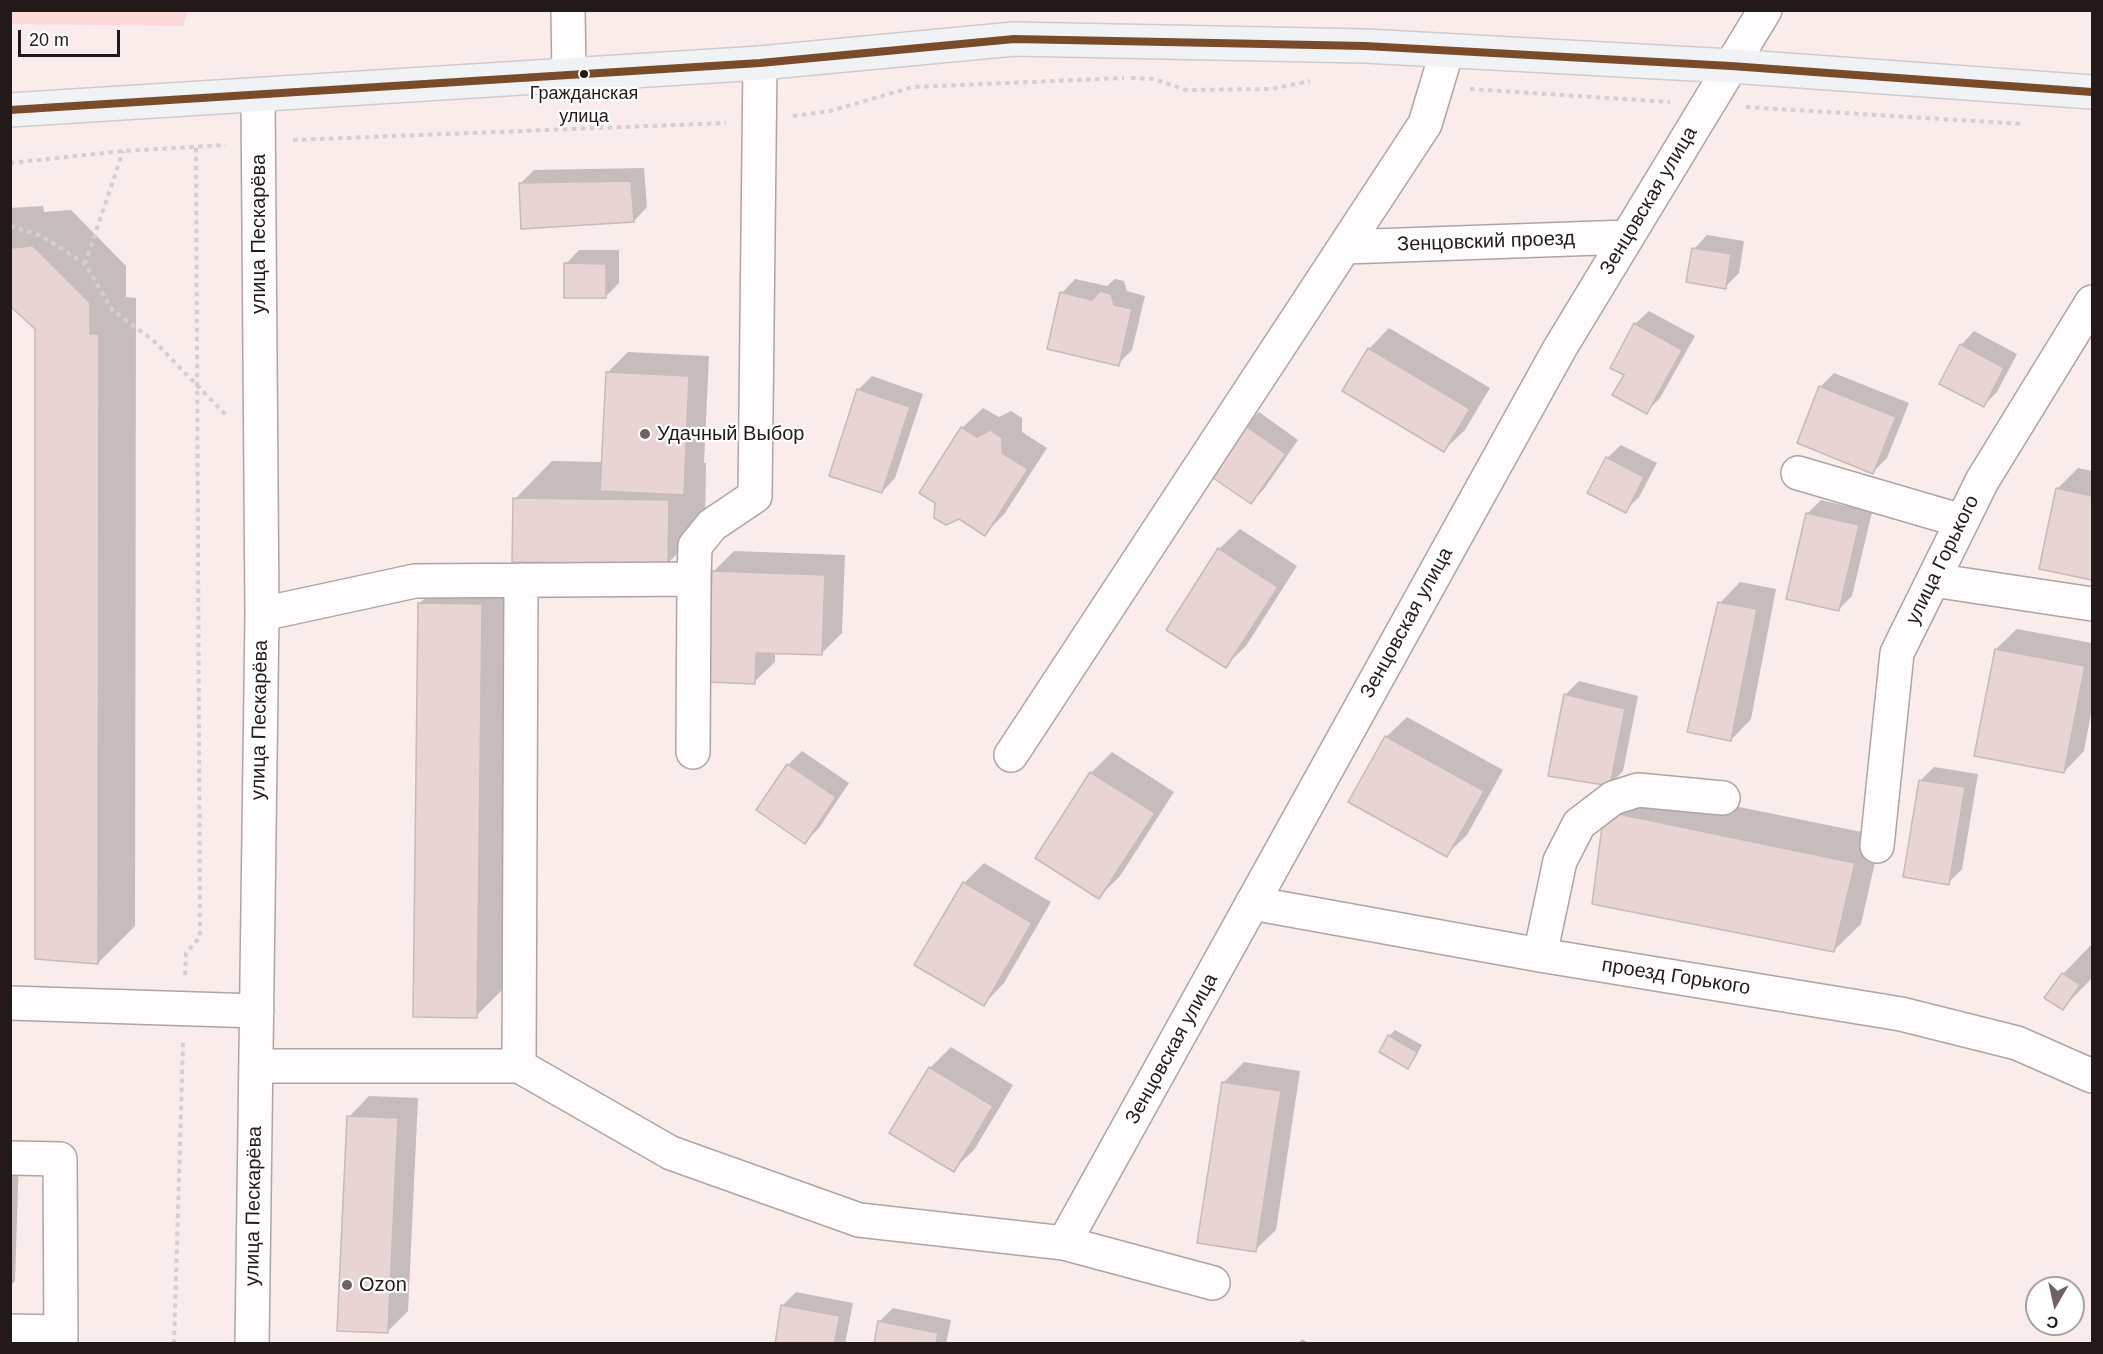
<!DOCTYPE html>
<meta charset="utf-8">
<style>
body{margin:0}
#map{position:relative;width:2103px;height:1354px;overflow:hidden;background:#f9eceb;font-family:Helvetica,sans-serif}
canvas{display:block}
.frame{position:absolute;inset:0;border:12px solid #231919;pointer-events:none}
.north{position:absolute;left:2025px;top:1276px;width:60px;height:60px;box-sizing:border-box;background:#fff;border:2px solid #a7a3a3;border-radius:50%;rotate:189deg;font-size:16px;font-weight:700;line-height:24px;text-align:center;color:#231919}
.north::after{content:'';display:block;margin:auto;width:21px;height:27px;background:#6e6362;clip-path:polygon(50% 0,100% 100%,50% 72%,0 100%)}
.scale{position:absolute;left:18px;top:30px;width:102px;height:27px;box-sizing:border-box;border:3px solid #231919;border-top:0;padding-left:8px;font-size:18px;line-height:21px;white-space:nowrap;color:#231919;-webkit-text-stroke:4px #fff;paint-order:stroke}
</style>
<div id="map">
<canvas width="2103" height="1354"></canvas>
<div class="frame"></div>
<div class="north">С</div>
<div class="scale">20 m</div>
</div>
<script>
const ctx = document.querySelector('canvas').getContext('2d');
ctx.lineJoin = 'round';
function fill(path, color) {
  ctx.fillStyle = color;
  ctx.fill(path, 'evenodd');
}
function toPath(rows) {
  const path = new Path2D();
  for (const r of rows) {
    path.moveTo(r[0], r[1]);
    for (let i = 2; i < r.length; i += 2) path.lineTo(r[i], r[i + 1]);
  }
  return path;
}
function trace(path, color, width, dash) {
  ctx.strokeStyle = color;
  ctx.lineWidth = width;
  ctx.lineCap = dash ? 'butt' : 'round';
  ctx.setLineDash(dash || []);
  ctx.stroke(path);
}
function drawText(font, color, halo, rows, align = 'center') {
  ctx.font = font + ' Helvetica,sans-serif';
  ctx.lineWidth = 4.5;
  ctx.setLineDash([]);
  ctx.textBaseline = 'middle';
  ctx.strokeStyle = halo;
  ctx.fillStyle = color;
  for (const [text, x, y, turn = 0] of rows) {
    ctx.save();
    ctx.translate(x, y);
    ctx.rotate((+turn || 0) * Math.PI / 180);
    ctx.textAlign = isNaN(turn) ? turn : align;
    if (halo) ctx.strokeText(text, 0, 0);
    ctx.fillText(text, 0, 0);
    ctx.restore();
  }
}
fill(toPath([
 [11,10,188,10,188,11,183,26,11,24]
]), '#fbdad9');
fill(toPath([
 [644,168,647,207,634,221,521,183,534,170],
 [43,206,44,212,71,210,126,266,126,297,136,298,135,926,98,963,37,328,10,304,10,208],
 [1707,235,1744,241,1739,273,1725,287,1694,249],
 [579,250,619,250,619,283,605,297,566,264],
 [1075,279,1107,286,1115,279,1124,281,1127,291,1145,296,1132,350,1118,364,1062,293],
 [1649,311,1695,336,1660,398,1646,412,1626,374,1635,324],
 [1389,328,1490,388,1465,430,1444,450,1369,349],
 [1974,331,2017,354,1997,392,1984,405,1961,345],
 [628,352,709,356,704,463,706,463,705,525,668,563,515,499,552,461,603,462,607,373],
 [1834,373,1909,403,1887,458,1873,472,1820,387],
 [872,376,923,394,895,478,882,492,831,475,859,389],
 [983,408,999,417,1011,411,1022,418,1022,432,1047,448,1005,513,985,534,962,428],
 [1259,412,1298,440,1264,489,1251,502,1245,426],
 [1621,445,1657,463,1639,497,1625,511,1607,458],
 [2078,468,2092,471,2092,578,2041,568,2057,489],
 [1821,500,1872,512,1852,596,1838,610,1807,514],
 [1240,529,1297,566,1246,646,1225,666,1219,549],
 [734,551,845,555,842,633,821,654,775,652,775,662,754,682,713,572],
 [457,566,519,567,513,979,476,1016,420,603],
 [1740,582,1776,589,1751,719,1731,740,1720,603],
 [2017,629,2092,643,2092,708,2084,751,2064,772,1996,649],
 [1579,681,1638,696,1623,771,1609,785,1565,695],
 [1407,717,1503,770,1467,835,1446,855,1386,737],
 [802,751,849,783,819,828,805,842,758,810,788,765],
 [1112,752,1174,792,1120,876,1099,897,1037,857,1091,773],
 [1934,767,1978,774,1962,869,1948,883,1920,781],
 [1632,785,1881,836,1861,924,1834,950,1606,812],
 [984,863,1051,902,1004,983,984,1004,964,883],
 [2092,944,2092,978,2063,1008,2063,974],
 [1395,1030,1422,1045,1414,1060,1407,1067,1389,1036],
 [951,1047,1013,1085,974,1150,953,1170,930,1068],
 [1244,1062,1300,1071,1276,1230,1255,1250,1223,1083],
 [369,1096,418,1098,408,1311,387,1332,349,1117],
 [10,1157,19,1157,15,1281,10,1286],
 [796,1292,853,1303,845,1344,776,1344,782,1306],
 [893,1308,951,1320,946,1344,875,1344,879,1322],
 [1302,1339,1310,1344,1298,1344]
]), '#0003');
const building = toPath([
 [631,181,634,222,521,229,519,183,631,181],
 [33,246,90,303,90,334,99,334,98,964,35,959,35,329,10,306,10,248,33,246],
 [1692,248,1731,254,1726,289,1686,282,1692,248],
 [564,263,606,264,606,298,564,298,564,263],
 [1100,291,1111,294,1114,305,1132,309,1119,366,1047,349,1060,292,1092,300,1100,291],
 [1634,323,1682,350,1647,414,1612,395,1624,375,1610,368,1634,323],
 [1960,344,2004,368,1984,407,1939,384,1960,344],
 [1368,348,1470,409,1444,452,1342,391,1368,348],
 [606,372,689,376,684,495,600,491,606,372],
 [1819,386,1896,417,1873,474,1797,443,1819,386],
 [857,389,910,407,882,493,829,476,857,389],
 [1244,425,1286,454,1251,504,1209,475,1244,425],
 [961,427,977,437,990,430,1002,438,1002,453,1028,469,985,536,959,519,946,525,934,518,935,503,919,493,961,427],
 [1606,457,1644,477,1626,513,1587,493,1606,457],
 [2056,488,2092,496,2092,580,2039,569,2056,488],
 [513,498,669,500,668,564,512,562,513,498],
 [1806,513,1859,525,1839,611,1786,599,1806,513],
 [1218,548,1278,587,1226,668,1166,630,1218,548],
 [712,571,825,575,822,655,756,653,755,684,708,682,712,571],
 [1718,602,1757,609,1731,741,1687,732,1718,602],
 [418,603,482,604,477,1018,413,1017,418,603],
 [1995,649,2085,666,2064,773,1974,756,1995,649],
 [1564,694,1625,709,1610,786,1548,776,1564,694],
 [1385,736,1484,791,1447,857,1348,802,1385,736],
 [787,764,836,797,805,844,756,810,787,764],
 [1090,772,1155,813,1099,899,1035,858,1090,772],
 [1919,780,1965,787,1949,885,1903,877,1919,780],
 [1604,811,1855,863,1834,952,1592,904,1604,811],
 [963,882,1032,923,984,1006,914,965,963,882],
 [2062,973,2080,985,2063,1010,2044,998,2062,973],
 [1388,1035,1417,1052,1408,1069,1379,1052,1388,1035],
 [929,1067,993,1106,954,1172,889,1133,929,1067],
 [1222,1082,1281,1091,1256,1252,1197,1243,1222,1082],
 [347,1116,398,1118,388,1333,337,1331,347,1116],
 [781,1305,840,1316,834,1344,775,1344,781,1305],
 [878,1321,938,1333,936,1344,874,1344,878,1321]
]);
fill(building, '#e8d4d3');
trace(building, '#c6baba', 1.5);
const minor = toPath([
 [568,10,569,76],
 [1345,247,1627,237],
 [1798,473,1962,521],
 [694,579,695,546,712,525,755,496,760,63],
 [1933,580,2092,604],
 [262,614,415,581,694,579,693,752],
 [1011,755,1425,124,1447,51],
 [1877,846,1897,653,1982,481,2092,302],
 [1252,903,1540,955,1901,1014,2017,1043,2092,1076],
 [1540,955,1560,861,1579,824,1613,798,1638,790,1723,798],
 [10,1003,257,1011],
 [257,1066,519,1066,521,580],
 [519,1066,671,1153,859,1220,1064,1243,1213,1283],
 [10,1158,60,1159,61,1344],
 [1064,1243,1560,348,1765,10],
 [10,1331,60,1332],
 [252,1344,262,614,258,96]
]);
const major = toPath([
 [10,110,760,63,1014,39,1365,46,1731,66,2092,92]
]);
trace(minor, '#afa4a4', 36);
trace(major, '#d1caca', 36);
trace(toPath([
 [1131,78,1154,79,1186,90,1271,89,1310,81],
 [1470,89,1670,102],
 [1746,107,2023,124],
 [793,116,830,111,913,87,1124,78],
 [293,140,726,123],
 [10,163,123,151,226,145],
 [10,226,42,236,85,264,113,311,153,340,226,415],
 [85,264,123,151],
 [185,975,186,953,200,937,196,147],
 [174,1344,183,1043]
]), '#d4d0d0', 4, [4.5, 4.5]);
trace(minor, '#fefcfc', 33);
trace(major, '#f0f2f6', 33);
trace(toPath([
 [10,110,760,63,1014,39,1365,46,1731,66,2092,92]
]), '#7a4b2a', 8);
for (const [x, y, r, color] of [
 [584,74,5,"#231919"],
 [645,434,6,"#6e6362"],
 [347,1285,6,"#6e6362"]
]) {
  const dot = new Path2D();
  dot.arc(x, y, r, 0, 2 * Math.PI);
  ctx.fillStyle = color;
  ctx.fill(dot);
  trace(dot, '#fff', 2);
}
drawText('18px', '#231919', '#fff', [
 ["Гражданская",584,94],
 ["улица",584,117]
]);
drawText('20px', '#231919', '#fff', [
 ["Зенцовская улица",1649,201,-59],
 ["улица Пескарёва",259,234,-90],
 ["Зенцовский проезд",1486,242,-2],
 ["улица Горького",1943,560,-64],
 ["Зенцовская улица",1407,623,-61],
 ["улица Пескарёва",260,720,-89],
 ["проезд Горького",1676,977,9],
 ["Зенцовская улица",1172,1049,-61],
 ["улица Пескарёва",254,1206,-89]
]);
drawText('20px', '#231919', '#fff', [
 ["Удачный Выбор",657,434],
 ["Ozon",359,1285]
], 'left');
</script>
